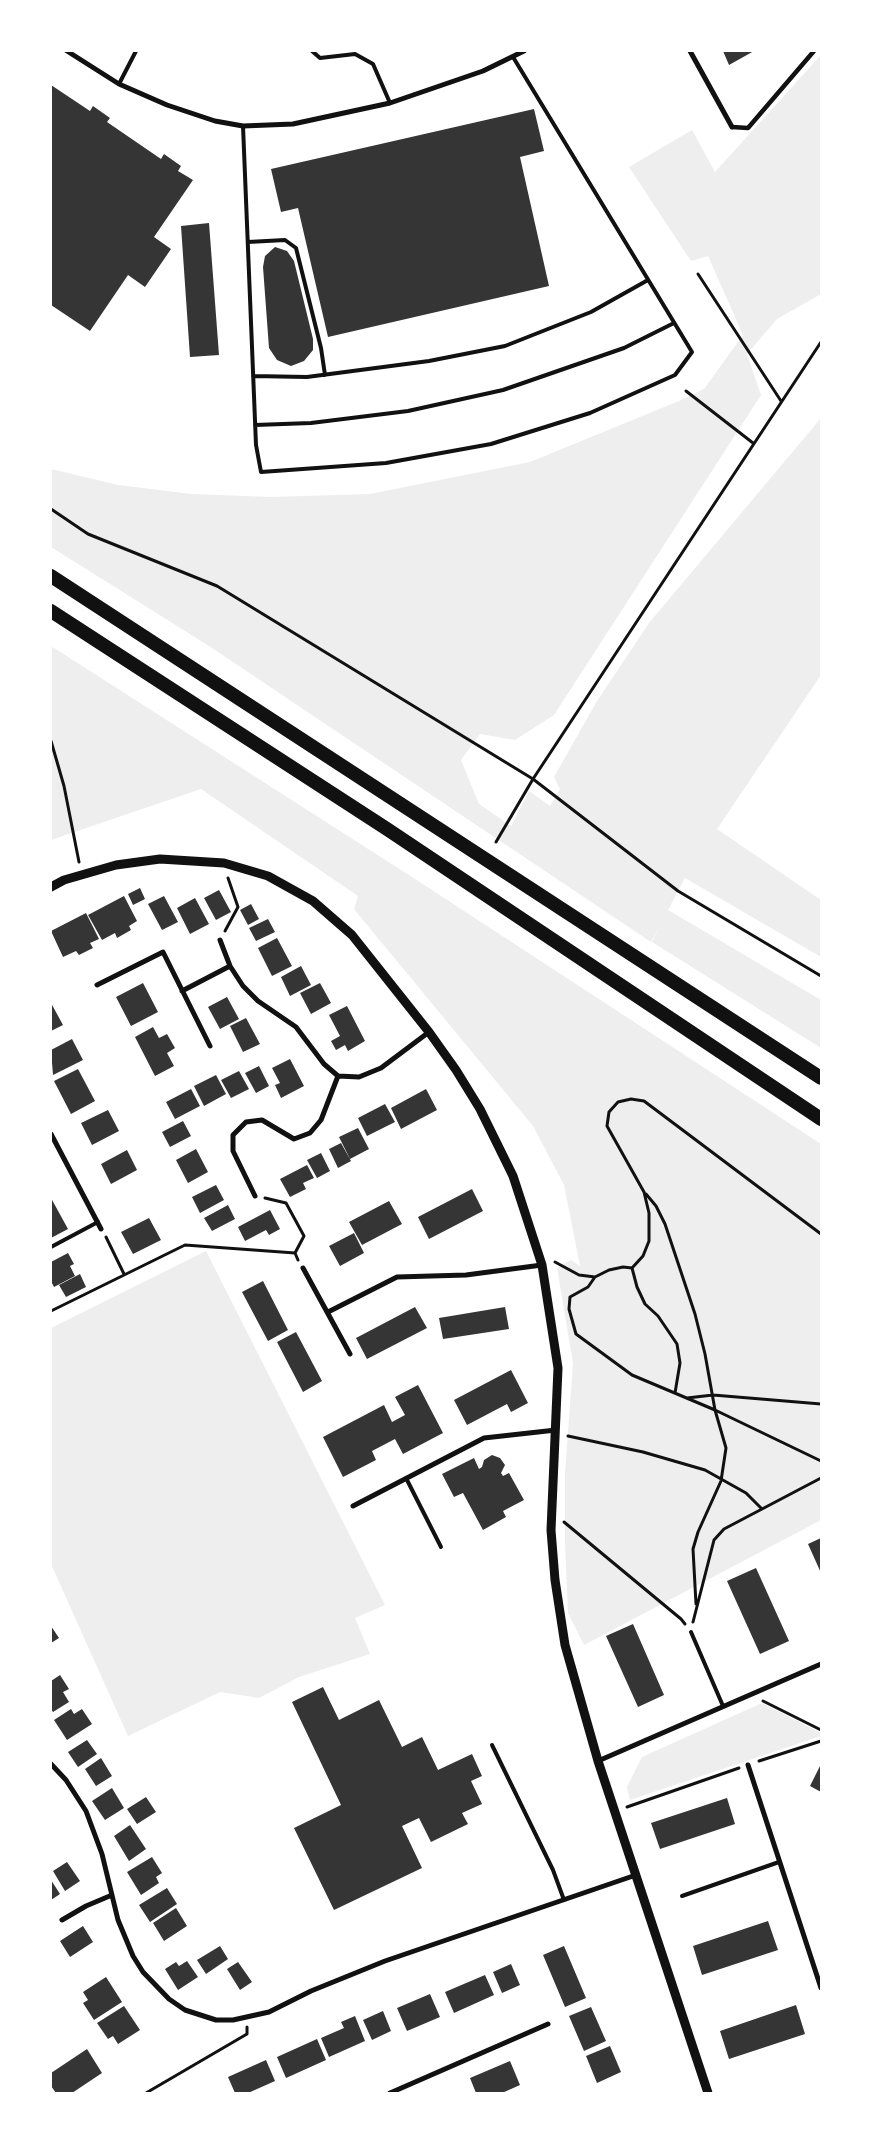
<!DOCTYPE html>
<style>
body{margin:0}
#map{position:relative;width:872px;height:2144px;overflow:hidden;background:#fff;font-family:Roboto,sans-serif}
canvas{display:block}
.frame{position:absolute;inset:0;border:52px solid #fff;pointer-events:none}
</style>
<div id="map">
<canvas width="872" height="2144"></canvas>
<div class="frame"></div>
</div>
<script>
const ctx = document.querySelector('canvas').getContext('2d');
ctx.lineJoin = 'round';
function fill(path, color) {
  ctx.fillStyle = color;
  ctx.fill(path, 'evenodd');
}
function toPath(rows) {
  const path = new Path2D();
  for (const r of rows) {
    path.moveTo(r[0], r[1]);
    for (let i = 2; i < r.length; i += 2) path.lineTo(r[i], r[i + 1]);
  }
  return path;
}
function trace(path, color, width, dash) {
  ctx.strokeStyle = color;
  ctx.lineWidth = width;
  ctx.lineCap = dash ? 'butt' : 'round';
  ctx.setLineDash(dash || []);
  ctx.stroke(path);
}
fill(toPath([
 [821,55,821,294,777,319,747,354,761,395,554,715,515,740,480,734,461,760,479,804,511,826,529,791,550,806,560,789,554,777,597,701,649,623,821,418,821,675,717,829,821,900,821,957,685,878,668,910,821,1000,821,1048,652,942,660,925,651,942,209,646,51,547,51,469,118,485,192,494,271,497,370,494,530,462,679,401,704,389,743,335,708,256,691,261,629,167,692,130,715,172],
 [51,646,412,877,821,1144,821,1520,584,1645,568,1613,565,1545,565,1473,573,1363,557,1268,571,1260,580,1266,564,1185,533,1126,354,909,358,896,201,789,51,840],
 [206,1251,385,1605,355,1618,370,1654,299,1677,259,1698,220,1692,128,1736,51,1564,51,1328],
 [762,1703,821,1733,821,1736,630,1800,627,1787,642,1757]
]), '#eee');
fill(toPath([
 [723,51,754,51,729,65],
 [51,85,90,111,93,106,110,118,107,122,161,159,164,154,181,166,178,171,193,180,154,237,171,249,145,287,128,275,90,331,51,305],
 [534,109,544,151,520,157,549,286,328,337,298,208,281,212,271,169],
 [209,223,219,355,190,357,181,226],
 [275,247,287,251,294,261,313,339,313,350,304,361,291,366,277,360,269,348,263,267,265,256],
 [140,888,145,899,133,905,128,894],
 [219,890,231,912,216,920,204,898],
 [124,896,137,921,129,926,131,930,117,938,115,933,102,940,88,915],
 [164,896,178,922,162,930,148,904],
 [195,898,209,924,190,934,177,908],
 [251,904,259,919,248,925,240,910],
 [86,913,99,939,90,943,93,948,79,955,76,951,63,957,51,931],
 [268,919,275,932,256,941,249,928],
 [277,938,292,966,272,976,258,948],
 [301,966,311,985,290,996,281,977],
 [143,983,158,1012,131,1026,116,997],
 [320,983,331,1003,311,1014,300,993],
 [227,997,239,1019,220,1029,208,1007],
 [51,1003,63,1025,51,1031],
 [347,1006,365,1041,348,1051,345,1045,336,1050,331,1041,340,1036,329,1015],
 [246,1018,260,1044,243,1052,230,1026],
 [153,1027,159,1038,167,1034,175,1048,167,1053,174,1066,155,1076,135,1037],
 [72,1039,83,1060,53,1075,51,1050],
 [290,1059,304,1086,281,1098,275,1085,280,1083,272,1068],
 [259,1066,269,1086,256,1093,245,1073],
 [78,1069,95,1101,71,1114,54,1081],
 [239,1071,249,1089,231,1098,221,1080],
 [216,1075,226,1094,204,1106,194,1086],
 [191,1089,200,1106,175,1119,166,1102],
 [426,1089,437,1110,401,1129,391,1108],
 [385,1104,395,1122,367,1136,358,1118],
 [108,1110,119,1131,92,1145,81,1123],
 [183,1121,191,1136,170,1147,162,1132],
 [358,1128,369,1149,350,1159,339,1137],
 [341,1143,351,1161,338,1168,329,1149],
 [196,1149,208,1172,188,1183,176,1160],
 [127,1150,137,1170,111,1184,101,1164],
 [321,1153,330,1171,317,1178,307,1160],
 [307,1165,314,1178,303,1183,306,1189,290,1197,280,1179],
 [216,1185,224,1200,200,1213,192,1197],
 [472,1189,483,1211,429,1239,418,1217],
 [51,1198,68,1229,51,1238],
 [389,1201,402,1224,362,1245,349,1222],
 [228,1205,235,1219,212,1231,204,1218],
 [270,1210,280,1229,269,1235,266,1230,245,1241,238,1227],
 [149,1218,161,1240,133,1254,121,1232],
 [354,1233,364,1253,340,1266,329,1246],
 [68,1253,74,1264,70,1266,75,1276,54,1287,51,1281,51,1262],
 [80,1274,86,1287,66,1297,59,1285],
 [263,1281,288,1330,268,1341,242,1292],
 [415,1307,427,1328,367,1359,356,1338],
 [505,1307,509,1329,443,1339,439,1318],
 [296,1332,322,1381,303,1392,277,1342],
 [511,1370,528,1403,511,1412,507,1404,467,1425,454,1400],
 [418,1385,443,1433,403,1454,395,1439,372,1451,376,1460,343,1477,323,1437,384,1405,392,1422,405,1415,395,1397],
 [492,1455,500,1458,505,1465,501,1473,503,1476,509,1473,524,1500,503,1511,506,1517,483,1530,463,1493,454,1497,442,1474,474,1458,479,1469,482,1467,484,1460],
 [821,1538,821,1573,808,1544],
 [756,1568,789,1641,760,1654,727,1581],
 [633,1624,664,1695,638,1707,606,1636],
 [51,1626,59,1638,51,1643],
 [60,1675,69,1689,63,1692,69,1702,53,1712,51,1709,51,1681],
 [323,1687,339,1720,379,1700,402,1747,422,1737,438,1770,472,1754,482,1776,471,1781,482,1804,462,1813,468,1824,431,1842,419,1818,402,1826,422,1868,334,1910,294,1828,341,1805,292,1702],
 [71,1709,74,1714,82,1709,92,1724,67,1740,54,1720],
 [87,1740,97,1754,78,1767,68,1752],
 [101,1758,112,1776,96,1786,85,1769],
 [821,1764,821,1792,810,1786],
 [112,1788,124,1808,105,1820,92,1801],
 [146,1797,156,1812,137,1824,127,1809],
 [727,1798,735,1824,660,1849,651,1823],
 [130,1825,146,1849,129,1861,114,1836],
 [152,1857,162,1873,156,1877,159,1883,141,1895,127,1872],
 [67,1862,80,1881,65,1891,53,1871],
 [51,1880,60,1894,51,1900],
 [167,1888,177,1904,150,1922,139,1905],
 [176,1908,187,1926,164,1941,153,1923],
 [768,1921,778,1950,702,1975,693,1946],
 [83,1926,93,1942,70,1957,60,1941],
 [220,1946,228,1959,206,1974,197,1960],
 [564,1946,586,1998,565,2007,543,1955],
 [187,1961,198,1977,178,1990,165,1969,176,1962,179,1966],
 [238,1962,252,1982,240,1990,227,1969],
 [511,1964,520,1985,502,1993,493,1972],
 [485,1975,494,1995,454,2013,445,1992],
 [106,1977,122,2002,94,2020,83,2003,88,2000,83,1992],
 [430,1994,440,2017,407,2031,397,2008],
 [796,2005,805,2034,729,2059,720,2031],
 [124,2006,140,2030,118,2044,113,2036,108,2039,97,2023],
 [591,2007,606,2041,584,2051,569,2016],
 [383,2011,391,2031,372,2040,363,2020],
 [355,2016,365,2041,329,2057,321,2038,344,2028,341,2022],
 [317,2039,326,2060,286,2078,277,2057],
 [610,2046,621,2072,597,2083,586,2056],
 [87,2049,102,2073,72,2093,56,2093,51,2086,51,2073],
 [266,2060,275,2081,248,2093,235,2093,228,2077],
 [510,2061,520,2085,502,2093,476,2093,470,2078]
]), '#353535');
trace(toPath([
 [698,274,781,401],
 [686,391,753,443],
 [51,509,88,534,217,586,533,779,678,891,821,976],
 [51,741,64,786,79,862],
 [496,842,533,779,821,342],
 [225,931,238,907,228,878],
 [646,1194,656,1206,665,1224,695,1314,705,1354,715,1410,726,1448,721,1481,698,1532,693,1549,696,1604],
 [265,1198,286,1203,304,1236,295,1253],
 [106,1237,124,1274],
 [555,1262,579,1275,595,1277],
 [632,1268,623,1267,609,1270,595,1277,588,1287,570,1297,569,1309,576,1334,632,1375,715,1410,821,1461],
 [51,1311,185,1245,295,1253,298,1260],
 [675,1393,680,1363,677,1344,658,1316,645,1304,637,1287,632,1268,643,1256,649,1241,649,1213,644,1192,607,1126,609,1112,618,1102,631,1099,644,1101,821,1234],
 [687,1398,713,1395,821,1404],
 [568,1436,643,1452,705,1470,746,1493,761,1508],
 [564,1522,681,1619,685,1624],
 [693,1622,714,1540,724,1529,821,1478],
 [763,1701,821,1730],
 [759,1761,821,1741],
 [627,1807,739,1768],
 [146,2093,247,2034,247,2027]
]), '#111', 3);
trace(toPath([
 [312,51,320,58,355,54,373,64,390,103],
 [119,84,136,51],
 [243,126,256,445,261,472,386,463,491,444,590,413,675,375,692,352,513,57],
 [248,242,285,240,296,248,321,348,325,375],
 [253,376,307,377,429,361,505,346,591,312,648,280],
 [255,425,311,423,408,411,503,390,624,348,674,323],
 [51,1247,98,1222],
 [406,1478,441,1547],
 [691,1632,723,1706],
 [492,1745,553,1870,564,1900],
 [682,1896,779,1862]
]), '#111', 4);
trace(toPath([
 [732,127,748,128,814,51]
]), '#111', 4.5);
trace(toPath([
 [67,51,119,84,167,105,215,121,243,126,293,124,390,103,483,71,524,51],
 [690,51,732,127],
 [220,940,230,966,243,986,258,1001,296,1027,324,1064,338,1076,359,1077,381,1068,429,1032],
 [97,985,163,952,210,1046],
 [182,991,230,966],
 [51,1134,101,1229],
 [255,1196,233,1151,233,1135,246,1122,262,1120,294,1139,310,1133,321,1120,338,1076],
 [303,1268,350,1354],
 [328,1312,397,1277,466,1275,542,1265],
 [353,1506,484,1438,556,1430],
 [598,1761,821,1664],
 [51,1764,66,1780,86,1811,102,1854,118,1920,133,1956,143,1972,169,1999,185,2010,216,2020,233,2020,269,2012,311,1991,385,1961,636,1875],
 [748,1765,821,1988],
 [62,1920,86,1906,112,1895],
 [390,2093,548,2024]
]), '#111', 5);
trace(toPath([
 [51,887,64,880,116,865,160,859,224,863,268,876,313,901,352,935,429,1032,456,1070,480,1109,513,1176,542,1265,558,1368,551,1530,555,1580,565,1645,598,1761,708,2093]
]), '#111', 9);
trace(toPath([
 [51,576,821,1078],
 [51,611,387,829,821,1119]
]), '#111', 14);
</script>
